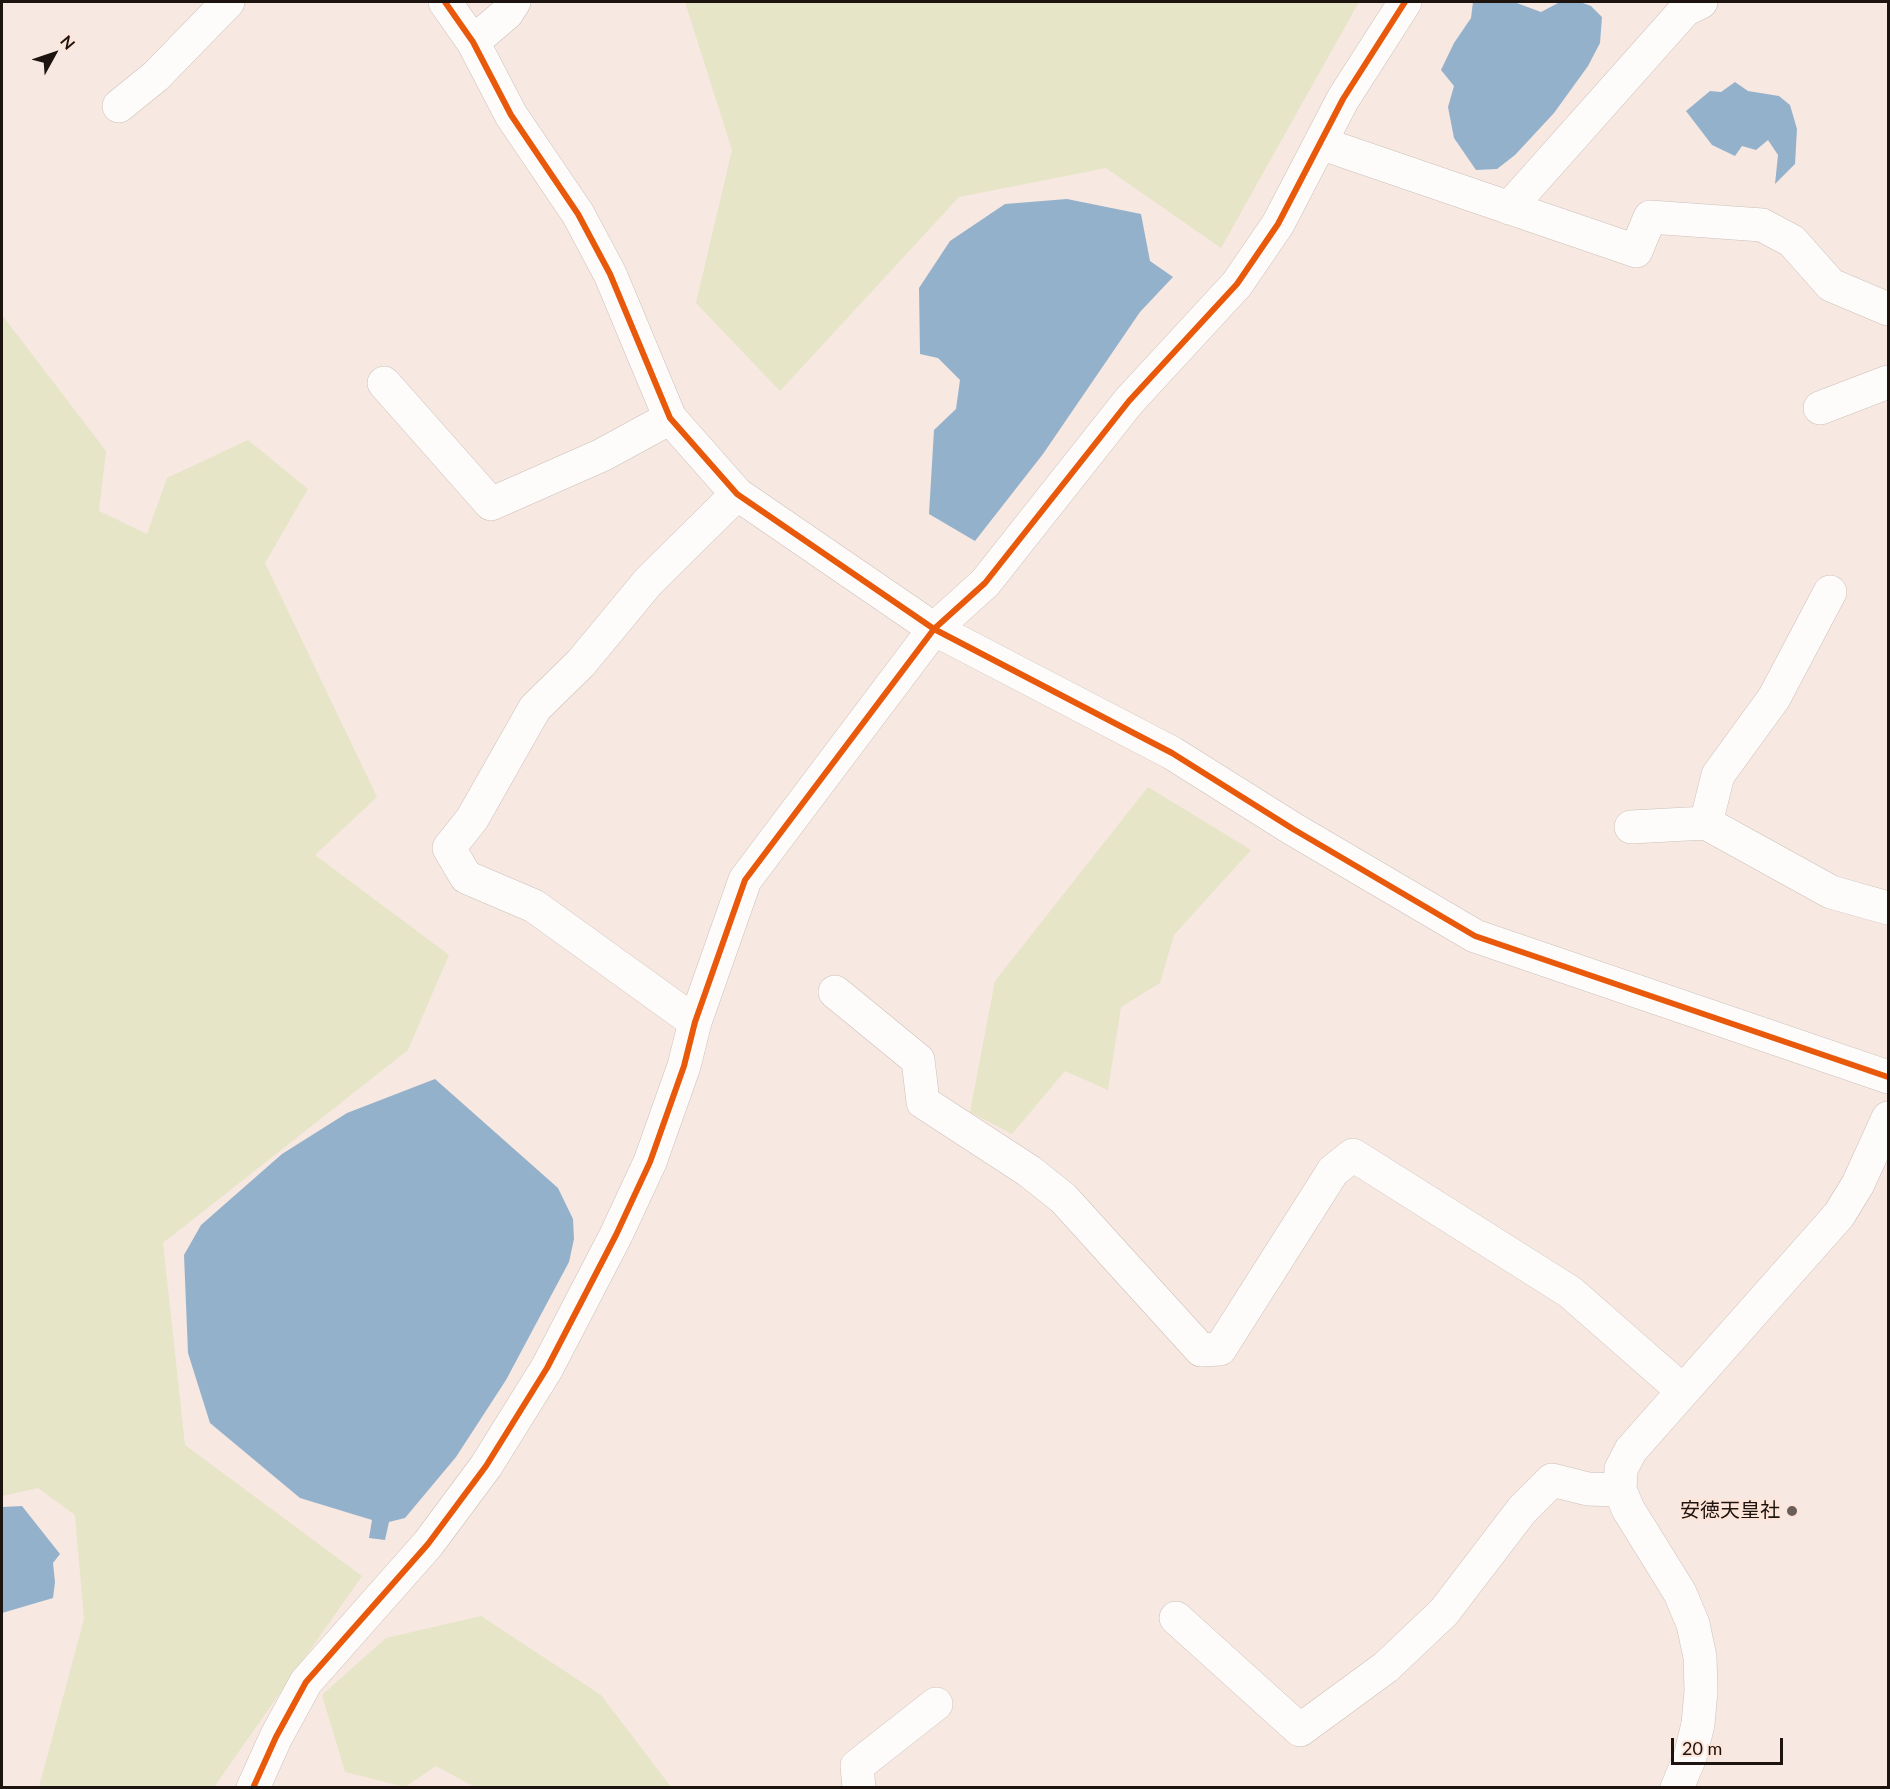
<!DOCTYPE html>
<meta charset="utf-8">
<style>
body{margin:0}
#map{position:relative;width:1890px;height:1789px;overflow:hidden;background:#f7e8e1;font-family:Lato,sans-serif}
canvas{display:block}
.frame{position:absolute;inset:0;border:3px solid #1d1410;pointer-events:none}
.north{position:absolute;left:24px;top:24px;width:60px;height:60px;-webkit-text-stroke:4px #ffe5d9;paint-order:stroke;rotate:50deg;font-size:16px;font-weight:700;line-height:24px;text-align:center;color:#1d1410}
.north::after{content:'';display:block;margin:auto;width:21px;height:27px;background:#1d1410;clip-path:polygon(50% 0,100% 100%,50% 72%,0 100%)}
.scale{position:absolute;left:1671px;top:1738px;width:112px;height:27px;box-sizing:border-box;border:3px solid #1d1410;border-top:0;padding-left:8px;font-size:18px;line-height:21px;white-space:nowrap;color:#1d1410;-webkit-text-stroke:4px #ffe5d9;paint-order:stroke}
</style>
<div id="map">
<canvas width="1890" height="1789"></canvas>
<div class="frame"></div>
<div class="north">N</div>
<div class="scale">20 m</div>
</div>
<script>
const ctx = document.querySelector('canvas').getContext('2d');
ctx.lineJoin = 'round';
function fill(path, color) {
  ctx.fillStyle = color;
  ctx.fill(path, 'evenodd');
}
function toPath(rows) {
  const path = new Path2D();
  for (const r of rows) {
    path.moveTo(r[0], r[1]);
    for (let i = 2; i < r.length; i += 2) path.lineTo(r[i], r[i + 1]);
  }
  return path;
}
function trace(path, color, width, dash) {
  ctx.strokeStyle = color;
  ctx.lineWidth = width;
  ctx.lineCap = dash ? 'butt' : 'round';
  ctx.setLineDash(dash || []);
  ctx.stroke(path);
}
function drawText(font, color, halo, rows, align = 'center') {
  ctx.font = font + ' Lato,"Noto Sans JP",sans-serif';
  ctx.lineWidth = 4.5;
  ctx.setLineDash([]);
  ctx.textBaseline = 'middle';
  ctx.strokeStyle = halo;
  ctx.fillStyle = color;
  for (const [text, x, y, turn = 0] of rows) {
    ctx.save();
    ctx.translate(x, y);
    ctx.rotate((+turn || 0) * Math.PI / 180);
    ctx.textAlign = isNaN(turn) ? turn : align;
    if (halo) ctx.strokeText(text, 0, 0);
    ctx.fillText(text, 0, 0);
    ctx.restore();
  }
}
fill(toPath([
 [685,2,1359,2,1221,248,1106,168,959,197,780,391,696,303,732,150],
 [2,315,106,451,99,511,147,534,167,478,248,440,308,489,265,563,377,797,315,855,449,955,408,1050,163,1243,185,1445,362,1576,214,1787,39,1787,84,1619,75,1515,38,1488,2,1496],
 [1148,787,1251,850,1174,935,1160,983,1121,1007,1108,1090,1065,1071,1012,1134,970,1112,995,981],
 [481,1616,601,1695,671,1787,475,1787,436,1766,405,1787,345,1772,322,1695,386,1638]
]), '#e6e5c7');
fill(toPath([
 [1473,2,1514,2,1541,12,1560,2,1580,2,1591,6,1602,17,1600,43,1588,66,1554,113,1515,155,1497,169,1476,170,1454,138,1448,107,1454,86,1441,70,1454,43,1471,18],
 [1735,82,1748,91,1779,96,1790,105,1797,129,1795,164,1775,184,1778,155,1768,140,1756,150,1742,146,1735,156,1712,145,1686,111,1710,91,1721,92],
 [1067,199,1141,214,1150,261,1173,277,1140,312,1043,454,975,541,929,514,934,430,956,409,960,380,938,358,920,354,919,288,950,241,1005,204],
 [435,1079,558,1188,573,1219,574,1239,569,1262,506,1380,456,1457,405,1518,389,1522,385,1540,369,1538,372,1520,300,1498,210,1423,188,1353,184,1255,201,1225,282,1154,347,1113],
 [22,1506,60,1554,53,1563,55,1582,53,1598,2,1613,2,1507]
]), '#94b1cc');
const minor = toPath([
 [445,2,473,42,511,115,578,214,610,274,670,418,737,494,934,629,1172,753,1293,829,1475,936,1888,1077],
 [473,42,507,13,514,2],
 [119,106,156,76,228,2],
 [1320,143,1636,251,1650,217,1762,225,1792,241,1831,285,1888,309],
 [1509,208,1685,10,1701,2],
 [384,383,491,504,602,455,670,418],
 [1820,408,1888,382],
 [1706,823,1718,775,1774,698,1830,592],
 [1631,827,1706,823,1831,892,1888,908],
 [835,992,918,1060,923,1102,1029,1171,1063,1198,1201,1350,1220,1349,1333,1171,1353,1155,1570,1292,1683,1391],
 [695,1022,534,906,466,877,449,848,472,819,535,708,581,663,648,582,737,494],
 [1176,1618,1300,1730,1386,1667,1444,1612,1522,1510,1552,1480,1588,1489,1620,1490],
 [253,1788,276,1737,306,1682,428,1544,486,1466,547,1368,616,1235,650,1162,684,1066,695,1022,745,880,934,629,985,583,1129,401,1237,284,1278,224,1343,99,1405,2],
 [859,1788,857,1766,936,1704],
 [1677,1788,1690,1757,1698,1724,1701,1691,1700,1657,1693,1624,1680,1593,1628,1509,1620,1490,1621,1469,1631,1450,1839,1215,1858,1184,1888,1118]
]);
trace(minor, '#cbc0ba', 34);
trace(minor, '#fefcfa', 33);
trace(toPath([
 [445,2,473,42,511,115,578,214,610,274,670,418,737,494,934,629,1172,753,1293,829,1475,936,1888,1077],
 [253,1788,276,1737,306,1682,428,1544,486,1466,547,1368,616,1235,650,1162,684,1066,695,1022,745,880,934,629,985,583,1129,401,1237,284,1278,224,1343,99,1405,2]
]), '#e8590c', 6);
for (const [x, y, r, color] of [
 [1792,1511,6,"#695e59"]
]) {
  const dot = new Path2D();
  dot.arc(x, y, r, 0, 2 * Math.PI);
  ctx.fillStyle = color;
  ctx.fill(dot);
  trace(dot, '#ffe5d9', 2);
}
drawText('20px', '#1d1410', '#ffe5d9', [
 ["安徳天皇社",1780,1511]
], 'right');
</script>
